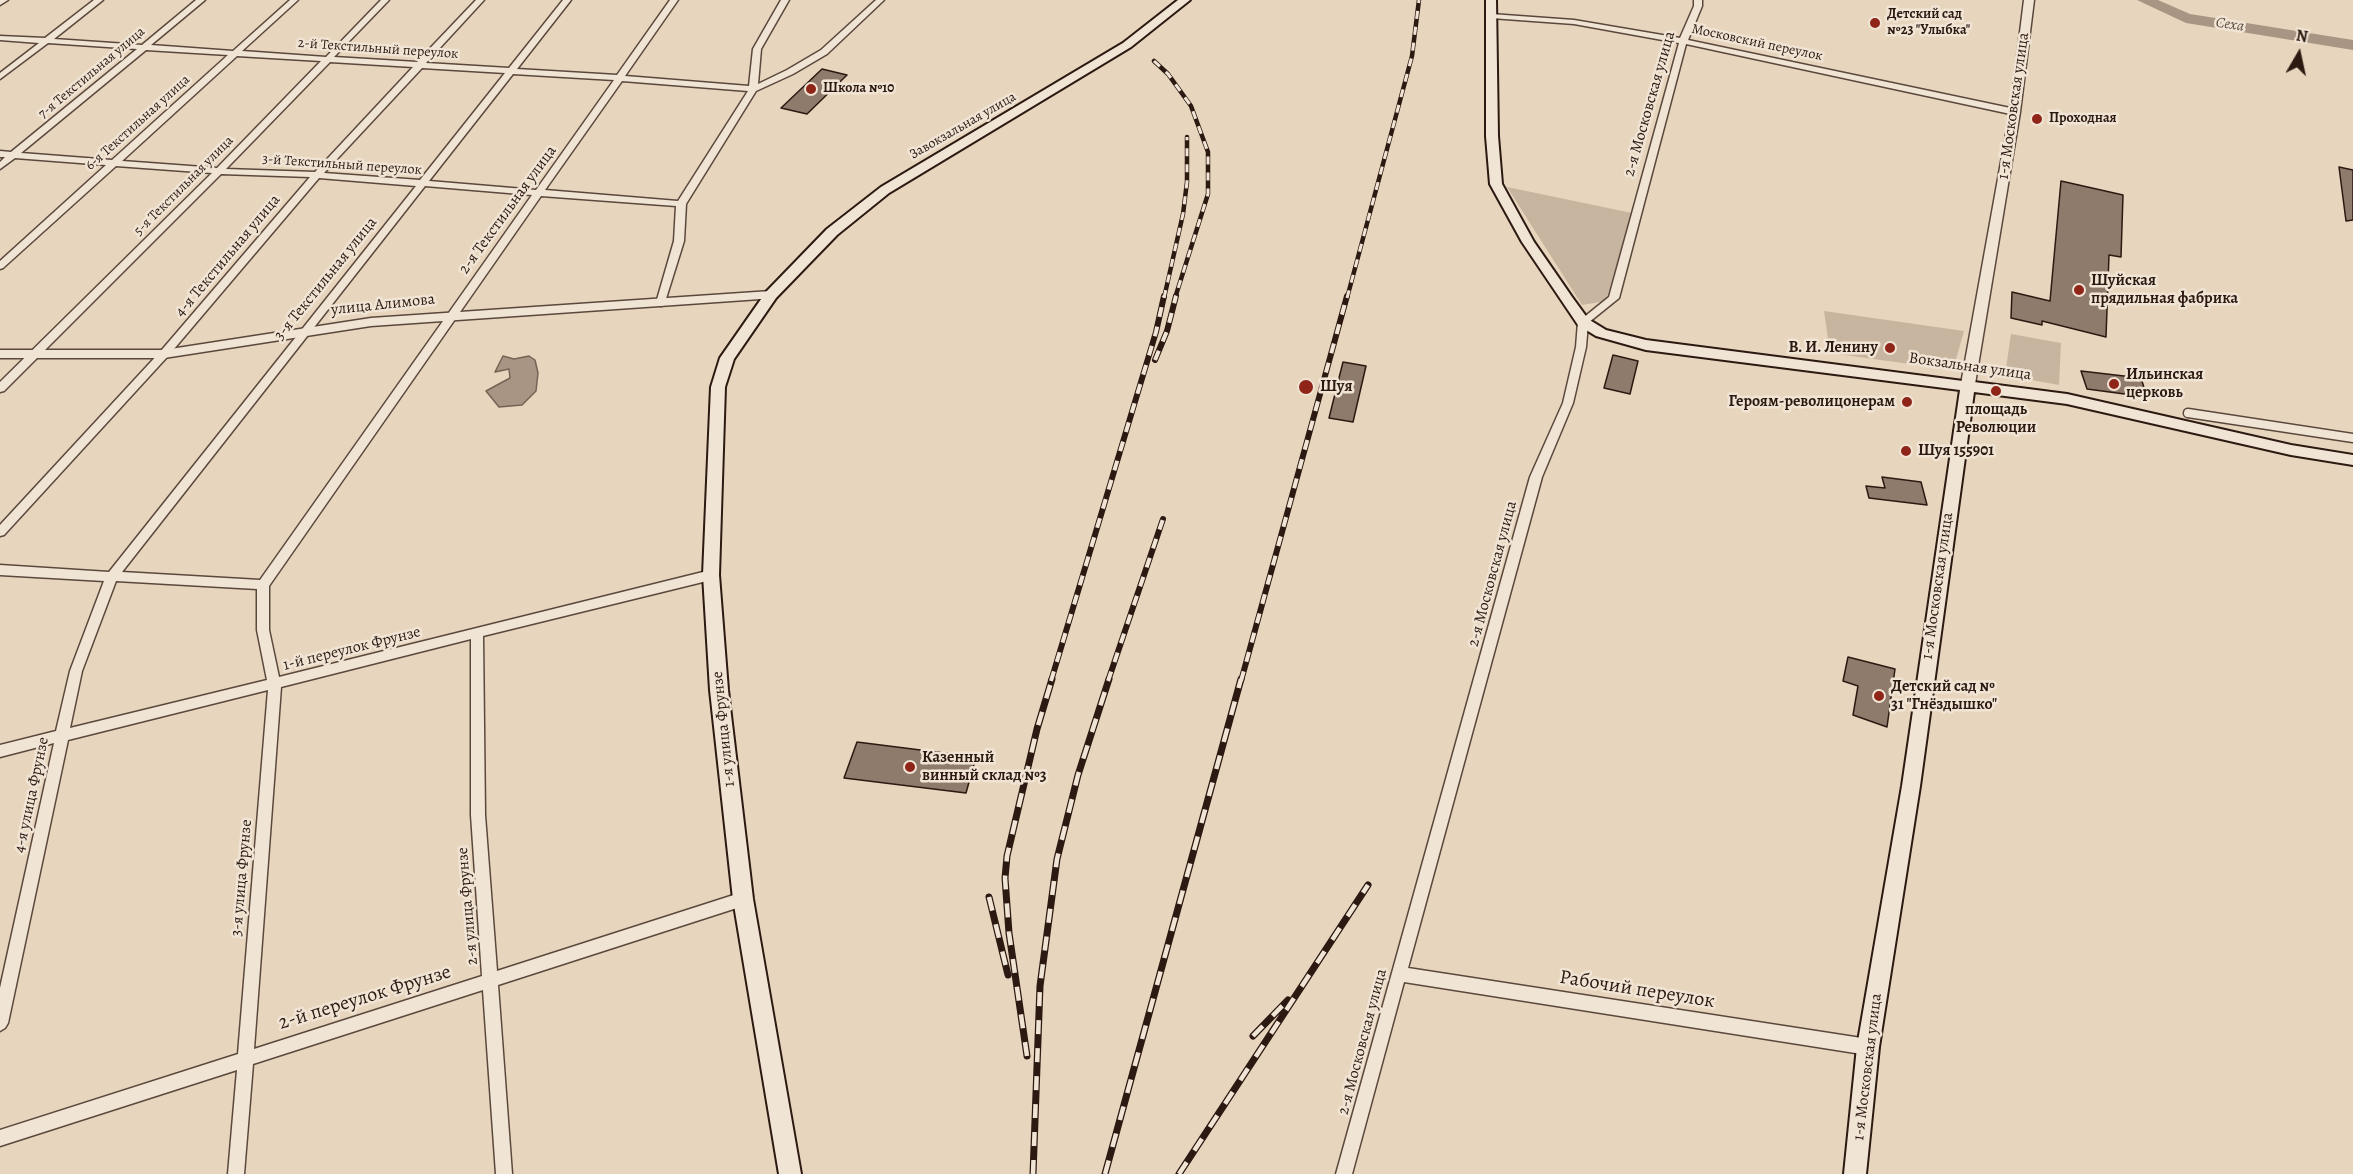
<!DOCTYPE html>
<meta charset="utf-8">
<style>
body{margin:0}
#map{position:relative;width:2353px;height:1174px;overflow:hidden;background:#e8d5bd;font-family:Alegreya,serif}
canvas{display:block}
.north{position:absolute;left:2269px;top:24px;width:60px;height:60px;-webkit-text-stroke:4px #f0e4d4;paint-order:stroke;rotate:9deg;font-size:16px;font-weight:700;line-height:24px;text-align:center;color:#2c1912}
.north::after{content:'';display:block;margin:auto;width:21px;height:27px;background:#2c1912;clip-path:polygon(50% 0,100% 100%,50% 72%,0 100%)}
</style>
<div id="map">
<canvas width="2353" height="1174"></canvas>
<div class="north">N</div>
</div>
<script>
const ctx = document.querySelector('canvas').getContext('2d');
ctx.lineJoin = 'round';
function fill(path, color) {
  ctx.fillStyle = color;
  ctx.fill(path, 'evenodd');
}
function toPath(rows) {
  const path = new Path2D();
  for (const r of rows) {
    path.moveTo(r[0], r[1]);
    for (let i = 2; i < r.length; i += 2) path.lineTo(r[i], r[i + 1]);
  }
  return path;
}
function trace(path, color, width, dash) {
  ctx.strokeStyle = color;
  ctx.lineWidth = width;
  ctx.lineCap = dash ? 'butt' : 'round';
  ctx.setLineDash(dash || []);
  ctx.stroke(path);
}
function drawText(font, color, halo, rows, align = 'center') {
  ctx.font = font + ' Alegreya,serif';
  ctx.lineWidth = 5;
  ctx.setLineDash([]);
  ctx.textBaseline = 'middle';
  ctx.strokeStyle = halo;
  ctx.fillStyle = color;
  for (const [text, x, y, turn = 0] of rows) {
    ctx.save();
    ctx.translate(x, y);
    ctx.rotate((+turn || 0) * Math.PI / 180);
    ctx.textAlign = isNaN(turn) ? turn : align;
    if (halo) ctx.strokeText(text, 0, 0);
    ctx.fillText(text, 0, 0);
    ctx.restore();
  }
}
fill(toPath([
 [1507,187,1632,213,1606,301,1582,305],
 [1824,311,1964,331,1953,370,1830,353],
 [2011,334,2061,343,2059,385,2005,375]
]), '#c8b5a0');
const water = toPath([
 [503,356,514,359,529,356,535,360,538,373,536,391,522,405,499,407,486,391,510,378,509,369,495,372,503,356]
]);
fill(water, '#a89583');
trace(water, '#766356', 1.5);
fill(toPath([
 [2137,0,2158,0,2190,14,2353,40,2353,50,2186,23,2137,0]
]), '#a89583');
const building = toPath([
 [822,69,847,75,807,114,781,108,822,69],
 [2339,167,2353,170,2353,220,2346,221,2339,167],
 [2061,181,2123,195,2121,257,2109,255,2106,337,2042,321,2042,325,2011,318,2012,292,2050,301,2061,181],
 [1613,355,1638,361,1630,394,1604,388,1613,355],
 [1343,362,1366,366,1353,422,1329,418,1343,362],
 [2081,371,2141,378,2147,397,2087,389,2081,371],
 [1882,477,1921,482,1927,505,1869,498,1866,486,1885,488,1882,477],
 [1848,657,1895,669,1887,727,1853,715,1858,686,1843,681,1848,657],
 [857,742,976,757,966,793,844,778,857,742]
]);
fill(building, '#8e7b6b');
trace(building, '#2c1912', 1.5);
const pedestrian = toPath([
 [2188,413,2353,438]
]);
const minor = toPath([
 [0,0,8,0,0,5,0,0],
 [94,0,103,0,54,39,142,45,196,0,205,0,151,45,233,51,290,0,298,0,242,51,326,57,381,0,389,0,334,57,417,62,476,0,484,0,426,63,509,68,563,0,571,0,517,69,617,75,670,0,678,0,625,76,749,86,753,49,781,0,789,0,761,49,758,84,787,70,821,50,876,0,884,0,827,54,793,74,756,91,686,204,684,241,664,305,661,306,656,303,674,241,676,206,541,196,269,586,269,630,279,677,711,570,715,572,717,575,715,578,711,580,483,636,485,815,497,971,743,892,748,894,750,899,748,904,743,906,498,985,512,1174,496,1174,483,990,253,1064,244,1174,228,1174,237,1070,0,1146,0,1130,238,1054,268,690,68,740,8,1023,5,1028,0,1031,0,988,54,743,0,757,0,745,56,731,70,671,104,581,0,575,0,565,109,572,416,186,319,178,168,356,4,535,0,536,0,525,160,352,310,177,221,174,4,391,0,392,0,382,212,173,116,166,3,268,0,269,0,261,106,165,15,158,0,169,0,162,5,157,0,157,0,151,11,152,137,49,48,43,0,79,0,73,39,43,0,40,0,36,45,38,94,0],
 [146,50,228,55,112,160,21,153,146,50],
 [237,56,321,61,217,168,122,161,237,56],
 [330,62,413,67,315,172,226,169,330,62],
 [422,68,505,73,420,180,324,173,422,68],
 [513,74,614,80,536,190,429,181,513,74],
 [622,81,748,91,678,201,545,190,622,81],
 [425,186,532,195,260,580,122,572,425,186],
 [116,581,257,589,257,630,267,680,70,728,82,671,116,581],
 [471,639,471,815,482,976,254,1049,281,687,471,639],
 [1694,0,1702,0,1702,6,1688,40,2015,109,2019,112,2015,115,1686,44,1619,298,1588,323,1586,347,1573,403,1542,477,1408,968,1868,1039,1873,1042,1876,1047,1873,1052,1868,1055,1404,982,1352,1174,1336,1174,1530,477,1563,403,1576,347,1578,322,1609,297,1679,43,1574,24,1491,18,1487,16,1491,14,1574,20,1680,38,1694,6,1694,0]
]);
const tertiary = toPath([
 [2024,0,2034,0,2020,112,1975,384,1968,388,1961,384,2010,112,2024,0],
 [771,291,775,292,775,298,371,326,164,358,0,358,0,350,164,350,371,318,771,291]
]);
const secondary = toPath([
 [1178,0,1190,0,1131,47,889,193,837,235,776,298,734,359,725,387,719,575,728,690,753,899,801,1174,779,1174,733,899,710,690,703,575,711,387,720,358,766,292,827,229,881,187,1123,43,1178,0],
 [1486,0,1496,0,1498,136,1502,184,1534,242,1572,297,1588,319,1606,330,1646,340,1963,381,1968,379,1974,382,2067,394,2291,445,2353,455,2353,465,2291,455,2067,404,1974,392,1920,786,1879,1047,1866,1174,1844,1174,1857,1047,1902,786,1960,390,1646,350,1596,336,1578,325,1522,242,1490,184,1486,136,1486,0]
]);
trace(pedestrian, '#5b483d', 11);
trace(minor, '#5b483d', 3);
trace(tertiary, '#5b483d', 3);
trace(secondary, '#2c1912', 4);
trace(pedestrian, '#f0e4d4', 8);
fill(minor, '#f0e4d4');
fill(tertiary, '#f0e4d4');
fill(secondary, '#f0e4d4');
const railFar2 = toPath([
 [1154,61,1168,74,1191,106,1208,152,1208,194,1175,298],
 [1164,298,1183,214,1187,182,1187,137],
 [1347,298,1412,56,1419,0]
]);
const railFar1 = toPath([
 [1155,360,1167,331,1176,296],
 [1051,681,1156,332,1164,296],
 [1108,681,1163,519],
 [1241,681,1347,296]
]);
const rail = toPath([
 [989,897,1008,975],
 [1253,1036,1288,1000],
 [1027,1056,1009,933,1005,878,1007,856,1037,729,1052,679],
 [1033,1174,1040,986,1057,859,1078,775,1109,679],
 [1105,1174,1241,679],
 [1179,1174,1368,885]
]);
trace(railFar2, '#2c1912', 4.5);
trace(railFar1, '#2c1912', 6);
trace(rail, '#2c1912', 7);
trace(railFar2, '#f0e4d4', 3, [8]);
trace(railFar1, '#f0e4d4', 4, [10]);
trace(rail, '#f0e4d4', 4.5, [14]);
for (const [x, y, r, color] of [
 [1875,23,6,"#8f2418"],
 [811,89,6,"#8f2418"],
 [2037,119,6,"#8f2418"],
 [2079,290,6,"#8f2418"],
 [1890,348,6,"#8f2418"],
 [2114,384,6,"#8f2418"],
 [1306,387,8,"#8f2418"],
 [1996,391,6,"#8f2418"],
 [1907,402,6,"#8f2418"],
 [1906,451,6,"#8f2418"],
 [1879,696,6,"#8f2418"],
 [910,767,6,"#8f2418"]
]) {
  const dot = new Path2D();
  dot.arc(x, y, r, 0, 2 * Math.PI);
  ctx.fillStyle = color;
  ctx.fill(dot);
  trace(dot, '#f0e4d4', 2);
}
drawText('bold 14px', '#2c1912', '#f0e4d4', [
 ["Детский сад",1887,15],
 ["№23 \"Улыбка\"",1887,31],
 ["Школа №10",823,89],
 ["Проходная",2049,119]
], 'left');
drawText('14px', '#2c1912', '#f0e4d4', [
 ["Московский переулок",1757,43,12],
 ["2-й Текстильный переулок",378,49,4],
 ["7-я Текстильная улица",92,73,-40],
 ["6-я Текстильная улица",138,123,-42],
 ["Завокзальная улица",963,126,-30],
 ["3-й Текстильный переулок",342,165,4],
 ["5-я Текстильная улица",184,186,-45]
]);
drawText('italic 15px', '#5e4b3f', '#f0e4d4', [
 ["Сеха",2230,25,9]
]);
drawText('16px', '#2c1912', '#f0e4d4', [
 ["2-я Московская улица",1650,104,-74],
 ["1-я Московская улица",2014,106,-82],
 ["2-я Текстильная улица",508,210,-54],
 ["4-я Текстильная улица",228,256,-50],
 ["3-я Текстильная улица",326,279,-51],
 ["улица Алимова",383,305,-6],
 ["Вокзальная улица",1970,367,8],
 ["2-я Московская улица",1493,574,-75],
 ["1-я Московская улица",1938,586,-82],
 ["1-й переулок Фрунзе",352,649,-14],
 ["1-я улица Фрунзе",724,729,-96],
 ["4-я улица Фрунзе",32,795,-78],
 ["3-я улица Фрунзе",242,878,-85],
 ["2-я улица Фрунзе",468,906,-95],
 ["2-я Московская улица",1363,1042,-75],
 ["1-я Московская улица",1868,1067,-83]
]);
drawText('bold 16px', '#2c1912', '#f0e4d4', [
 ["Шуйская",2091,281],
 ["прядильная фабрика",2091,299],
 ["В. И. Ленину",1878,348,"right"],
 ["Ильинская",2126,375],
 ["церковь",2126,393],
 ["Шуя",1320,387],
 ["Героям-револицонерам",1895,402,"right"],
 ["площадь",1996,410,"center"],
 ["Революции",1996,428,"center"],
 ["Шуя 155901",1918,451],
 ["Детский сад №",1891,687],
 ["31 \"Гнёздышко\"",1891,705],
 ["Казенный",922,758],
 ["винный склад №3",922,776]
], 'left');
drawText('20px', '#2c1912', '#f0e4d4', [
 ["Рабочий переулок",1637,990,9],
 ["2-й переулок Фрунзе",365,998,-17]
]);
</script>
